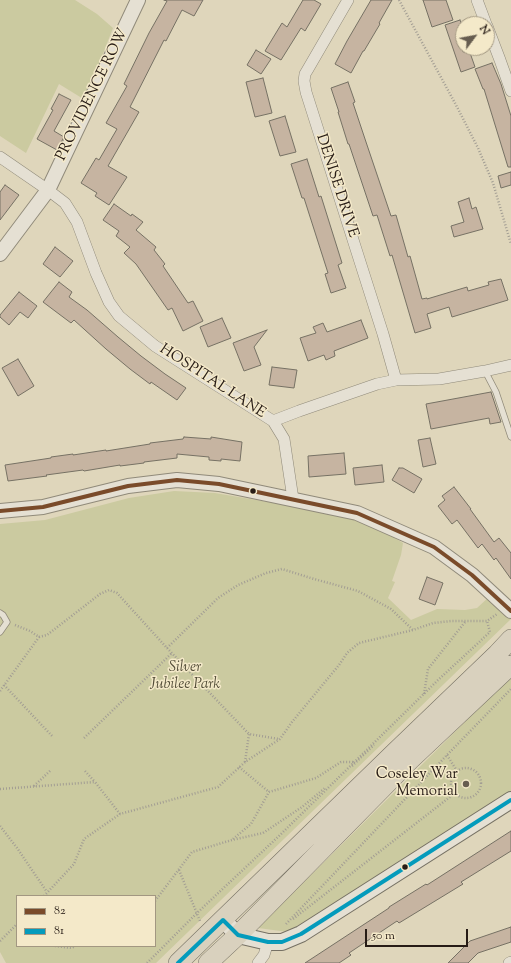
<!DOCTYPE html>
<style>
body{margin:0}
#map{position:relative;width:511px;height:963px;overflow:hidden;background:#dfd6bb;font-family:"Sorts Mill Goudy",serif}
canvas{display:block}
.legend{position:absolute;left:16px;top:895px;width:140px;height:52px;box-sizing:border-box;background:#f4e9c9;border:1px solid #a29781;margin:0;padding:5px 7px;list-style:none;font-size:12px;color:#271c16}
.legend li{display:flex;align-items:center;gap:8px;height:20px}
.legend b{width:20px;border:1px solid #a29781}
.north{position:absolute;left:455px;top:16px;width:40px;height:40px;box-sizing:border-box;background:#f4e9c9;border:1px solid #a29781;border-radius:50%;rotate:58deg;font-size:11px;font-weight:700;line-height:16px;text-align:center;color:#271c16}
.north::after{content:'';display:block;margin:auto;width:14px;height:18px;background:#675d50;clip-path:polygon(50% 0,100% 100%,50% 72%,0 100%)}
.scale{position:absolute;left:365px;top:929px;width:103px;height:18px;box-sizing:border-box;border:2px solid #271c16;border-top:0;padding-left:5px;font-size:12px;line-height:14px;white-space:nowrap;color:#271c16;-webkit-text-stroke:3px #f4e9c9;paint-order:stroke}
</style>
<div id="map">
<canvas width="511" height="963"></canvas>
<ul class="legend">
<li><b style="height:5px;background:#7a4b2a"></b>82</li>
<li><b style="height:5px;background:#049bbc"></b>81</li>
</ul>
<div class="north">N</div>
<div class="scale">50 m</div>
</div>
<script>
const ctx = document.querySelector('canvas').getContext('2d');
ctx.lineJoin = 'round';
function fill(path, color) {
  ctx.fillStyle = color;
  ctx.fill(path, 'evenodd');
}
function toPath(rows) {
  const path = new Path2D();
  for (const r of rows) {
    if (r.length === 3) {
      path.moveTo(r[0] + r[2], r[1]);
      path.arc(r[0], r[1], r[2], 0, 2 * Math.PI);
      continue;
    }
    path.moveTo(r[0], r[1]);
    for (let i = 2; i < r.length; i += 2) path.lineTo(r[i], r[i + 1]);
  }
  return path;
}
function trace(path, color, width, dash) {
  ctx.strokeStyle = color;
  ctx.lineWidth = width;
  ctx.lineCap = dash ? 'butt' : 'round';
  ctx.setLineDash(dash || []);
  ctx.stroke(path);
}
function drawText(font, color, halo, rows, align = 'center') {
  ctx.font = font + ' "Sorts Mill Goudy",serif';
  ctx.lineWidth = 3;
  ctx.setLineDash([]);
  ctx.textBaseline = 'middle';
  ctx.strokeStyle = halo;
  ctx.fillStyle = color;
  for (const [text, x, y, turn = 0] of rows) {
    ctx.save();
    ctx.translate(x, y);
    ctx.rotate((+turn || 0) * Math.PI / 180);
    ctx.textAlign = isNaN(turn) ? turn : align;
    if (halo) ctx.strokeText(text, 0, 0);
    ctx.fillText(text, 0, 0);
    ctx.restore();
  }
}
fill(toPath([
 [0,0,75,0,97,14,113,28,85,100,59,84,26,153,0,136],
 [174,491,215,493,286,505,355,520,390,535,403,543,401,555,392,581,395,582,388,598,411,620,437,609,465,610,477,608,490,596,511,619,156,963,6,963,0,952,0,524,45,520,129,498],
 [17,896,155,896,155,946,17,946],
 [511,676,511,791,288,932,258,928]
]), '#cbcaa0');
const building = toPath([
 [164,0,203,0,194,16,182,10,166,41,164,40,130,107,139,112,108,166,127,177,109,205,95,196,97,193,81,183,96,158,99,160,117,129,106,123,127,86,124,84,149,33,167,1,164,0],
 [303,0,314,0,321,4,305,31,301,28,281,60,265,51,282,23,287,27,303,0],
 [371,0,392,0,379,23,380,24,364,51,363,51,351,73,335,64,347,41,371,0],
 [423,0,446,0,453,20,432,27,423,0],
 [460,20,463,29,463,52,469,50,475,67,461,72,445,25,460,20],
 [256,50,271,59,261,74,247,65,256,50],
 [492,63,501,84,511,116,511,167,508,167,484,89,483,89,475,69,492,63],
 [263,78,272,113,255,117,246,82,263,78],
 [348,82,355,102,353,103,366,142,391,216,396,215,408,257,410,256,422,299,427,298,427,299,467,287,468,291,489,285,488,282,501,279,508,300,452,317,449,307,427,314,431,328,415,333,392,255,390,256,377,215,373,216,349,144,348,144,338,112,339,112,331,88,348,82],
 [59,94,71,100,54,131,64,137,57,150,37,139,53,110,51,109,59,94],
 [285,116,296,152,280,156,269,121,285,116],
 [307,159,319,197,321,196,342,263,338,265,346,288,331,293,325,274,328,273,304,198,302,198,291,164,307,159],
 [511,172,511,185,501,188,498,176,511,172],
 [5,185,19,195,0,220,0,192,5,185],
 [469,198,472,209,476,207,483,229,454,237,451,226,464,222,458,202,469,198],
 [114,204,131,216,132,214,143,222,136,230,156,247,154,250,165,264,163,266,188,303,193,301,203,321,183,331,172,308,168,310,136,264,124,253,130,247,116,236,119,231,103,220,114,204],
 [55,247,73,261,60,277,43,264,55,247],
 [59,282,72,292,69,297,87,310,118,337,141,356,165,374,186,388,177,400,151,382,150,384,130,369,106,349,74,320,71,323,43,302,59,282],
 [19,292,37,306,28,318,20,312,9,325,0,317,0,315,19,292],
 [222,318,231,338,208,347,200,327,222,318],
 [361,320,368,338,334,351,335,356,326,360,324,355,308,361,300,338,316,333,313,327,323,323,327,332,361,320],
 [267,330,254,347,261,365,244,371,233,343,267,330],
 [18,359,34,386,18,396,2,368,18,359],
 [272,367,297,370,294,388,269,385,272,367],
 [491,392,501,422,490,424,489,418,431,429,426,404,491,392],
 [184,437,211,439,211,437,242,442,240,461,221,459,221,461,209,460,209,457,177,454,177,458,144,462,144,463,120,466,120,465,84,471,83,470,46,475,47,476,8,481,5,465,51,458,51,457,73,454,73,455,106,450,106,451,150,444,150,443,183,439,184,437],
 [430,438,436,464,423,467,418,440,430,438],
 [344,453,346,474,309,477,308,456,344,453],
 [382,465,384,482,355,485,353,468,382,465],
 [399,468,403,468,422,479,414,493,392,480,399,468],
 [454,487,471,509,470,509,494,542,499,538,511,553,511,579,496,558,494,560,482,544,478,548,457,520,452,524,438,506,445,500,442,496,454,487],
 [427,577,443,583,435,605,419,599,427,577],
 [511,831,511,851,461,882,463,884,399,923,397,921,349,953,351,955,339,963,305,963,389,908,389,907,426,884,427,885,511,831],
 [511,927,511,942,478,953,468,963,448,963,470,941,511,927]
]);
fill(building, '#c6b4a1');
trace(building, '#767164', 1);
const service = toPath([
 [485,371,496,392,511,437],
 [0,613,3,615,7,622,0,632]
]);
const minor = toPath([
 [348,0,308,69,305,74,304,81,306,92,383,334,396,380],
 [477,0,486,24],
 [487,26,500,60,511,91],
 [0,157,48,190,65,203,77,222,96,273,109,302,119,316,155,346,273,421,299,411,377,384,396,380,439,379,485,371,511,365],
 [273,421,284,439,293,499],
 [258,963,264,955,268,942],
 [509,963,511,962]
]);
const tertiary = toPath([
 [0,254,48,190,138,0],
 [0,511,43,507,128,486,177,480,219,484,357,513,434,547,472,575,511,611]
]);
const secondary = toPath([
 [223,920,238,935,268,942,282,942,301,934,511,800]
]);
const trunk = toPath([
 [178,963,394,753,497,654,511,639],
 [208,963,238,935,410,760,511,665]
]);
trace(service, '#908a7a', 7);
trace(minor, '#908a7a', 12);
trace(tertiary, '#908a7a', 16);
trace(secondary, '#767164', 18);
trace(trunk, '#767164', 20);
trace(toPath([
 [399,0,456,105,478,148,493,183,511,244],
 [15,625,30,631,39,637,47,635,100,594,109,590,117,593,167,648,249,734,279,739],
 [167,648,218,598,238,585,266,573,282,569,314,579,358,591,391,609,413,630],
 [4,685,53,737],
 [0,691,39,637],
 [424,694,428,669,465,622],
 [84,738,172,653],
 [447,755,457,771],
 [245,762,249,734],
 [352,766,374,745],
 [239,767,269,792],
 [466,783,15],
 [85,771,95,782],
 [34,786,51,770],
 [0,789,95,782,120,814],
 [0,826,17,848,47,892],
 [233,839,251,824,269,792,316,778,341,762,355,762],
 [179,870,200,921],
 [44,896,74,864,84,839,120,814,218,787,245,762,280,739,292,722,339,665,347,653,359,643,413,630,433,623,451,621,487,621,497,614],
 [155,901,192,852,232,840,263,833,302,807,325,788],
 [293,919,455,793],
 [286,924,447,755,511,689],
 [0,941,17,924],
 [55,946,72,948,75,946],
 [147,963,197,913,280,835,437,681,490,632,487,621]
]), '#a29d93', 2.5, [1, 2]);
trace(service, '#e5e0d3', 5.5);
trace(minor, '#e5e0d3', 11);
trace(tertiary, '#e5e0d3', 14);
trace(secondary, '#e5e0d3', 16);
trace(trunk, '#d9d1be', 19);
trace(toPath([
 [0,511,43,507,128,486,177,480,219,484,357,513,434,547,472,575,511,611]
]), '#7a4b2a', 4);
trace(toPath([
 [238,935,268,942,282,942,301,934,511,800],
 [178,963,223,920,238,935]
]), '#049bbc', 4);
for (const [x, y, r, color] of [
 [253,491,3.5,"#271c16"],
 [466,784,4,"#675d50"],
 [405,867,3.5,"#271c16"]
]) {
  const dot = new Path2D();
  dot.arc(x, y, r, 0, 2 * Math.PI);
  ctx.fillStyle = color;
  ctx.fill(dot);
  trace(dot, '#f4e9c9', 1.5);
}
drawText('15px', '#271c16', '#f4e9c9', [
 ["PROVIDENCE ROW",93,95,-64],
 ["DENISE DRIVE",336,186,72],
 ["HOSPITAL LANE",212,382,33]
]);
drawText('italic 15px', '#534d38', '#f4e9c9', [
 ["Silver",185,668],
 ["Jubilee Park",185,685]
]);
drawText('15px', '#271c16', '#f4e9c9', [
 ["Coseley War",458,775],
 ["Memorial",458,792]
], 'right');
</script>
